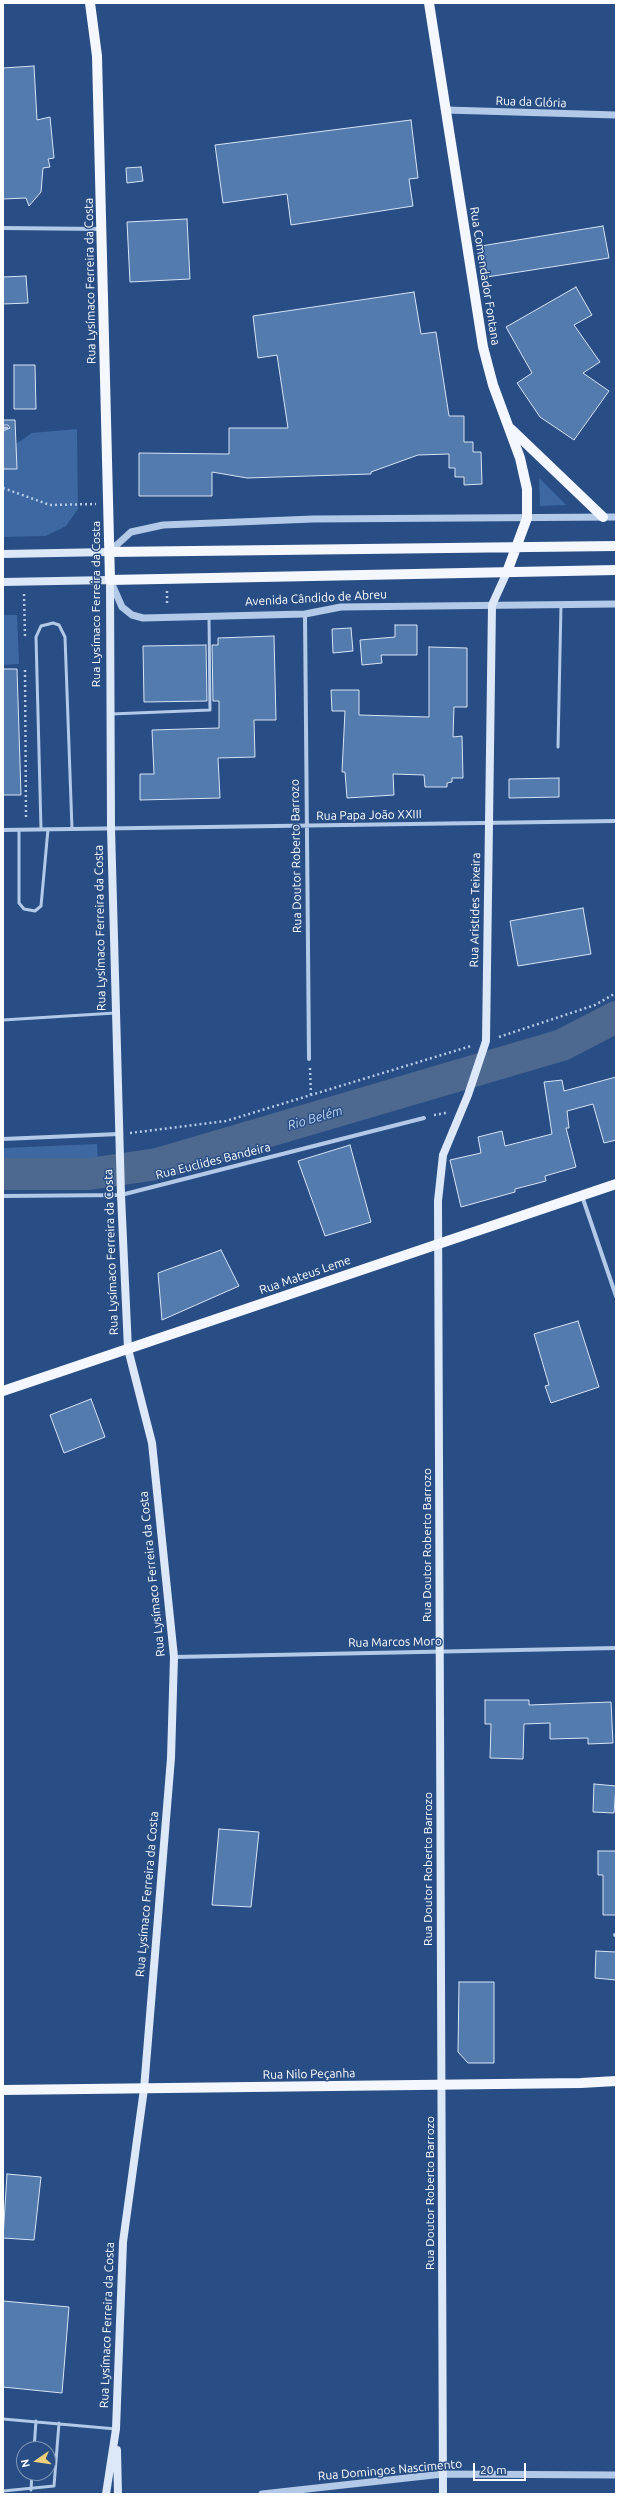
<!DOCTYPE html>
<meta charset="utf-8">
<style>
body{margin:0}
#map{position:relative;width:619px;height:2497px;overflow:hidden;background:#284e85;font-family:Ubuntu,sans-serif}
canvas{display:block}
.frame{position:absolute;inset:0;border:4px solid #fff;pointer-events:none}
.north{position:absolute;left:16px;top:2441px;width:40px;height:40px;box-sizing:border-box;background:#284e85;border:1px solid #7e95b6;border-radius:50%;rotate:257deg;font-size:11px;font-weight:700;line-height:16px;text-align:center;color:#fff}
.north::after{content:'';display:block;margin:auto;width:14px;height:18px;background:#efcf78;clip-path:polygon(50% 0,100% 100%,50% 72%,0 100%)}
.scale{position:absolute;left:473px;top:2463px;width:53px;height:18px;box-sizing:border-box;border:2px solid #fff;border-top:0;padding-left:5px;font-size:12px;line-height:14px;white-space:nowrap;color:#fff;-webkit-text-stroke:3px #284e85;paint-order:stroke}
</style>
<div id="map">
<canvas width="619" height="2497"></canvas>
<div class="frame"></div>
<div class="north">N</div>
<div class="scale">20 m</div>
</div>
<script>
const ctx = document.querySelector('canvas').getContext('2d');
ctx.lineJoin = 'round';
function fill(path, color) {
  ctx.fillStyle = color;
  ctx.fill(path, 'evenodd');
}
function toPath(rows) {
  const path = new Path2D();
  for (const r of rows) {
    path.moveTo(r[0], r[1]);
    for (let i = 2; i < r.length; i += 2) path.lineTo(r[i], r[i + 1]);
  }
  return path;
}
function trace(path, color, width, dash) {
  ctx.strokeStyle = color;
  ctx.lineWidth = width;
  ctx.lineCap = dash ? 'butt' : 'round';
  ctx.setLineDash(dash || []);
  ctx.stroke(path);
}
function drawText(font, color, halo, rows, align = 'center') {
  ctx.font = font + ' Ubuntu,sans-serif';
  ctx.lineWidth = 3;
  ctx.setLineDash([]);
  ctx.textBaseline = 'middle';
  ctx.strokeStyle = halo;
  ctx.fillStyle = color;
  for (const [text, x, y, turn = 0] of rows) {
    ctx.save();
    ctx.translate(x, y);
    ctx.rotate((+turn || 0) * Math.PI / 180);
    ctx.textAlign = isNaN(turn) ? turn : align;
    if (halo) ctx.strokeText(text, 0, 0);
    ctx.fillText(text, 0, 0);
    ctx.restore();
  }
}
fill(toPath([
 [77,429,78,509,66,526,46,536,3,537,3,469,16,469,16,444,32,433],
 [539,478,566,505,540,506],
 [3,615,17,615,19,664,3,665],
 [97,1144,99,1182,3,1186,3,1148]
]), '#3d68a1');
trace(toPath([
 [3,1174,89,1174,157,1164,562,1045,616,1017]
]), '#4e6990', 32);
const building = toPath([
 [34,66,37,120,50,117,54,158,48,159,50,167,43,168,41,192,29,206,26,198,3,199,3,68,34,66],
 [411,120,418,178,409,179,413,206,291,225,287,194,223,203,215,145,411,120],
 [141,167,143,181,127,183,126,168,141,167],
 [187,219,190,279,130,282,127,222,187,219],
 [603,226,609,258,487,277,481,246,603,226],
 [26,276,28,303,3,304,3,277,26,276],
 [576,287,592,315,574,325,600,362,583,373,609,391,574,440,540,417,517,383,532,373,506,327,576,287],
 [414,292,421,334,436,332,449,416,464,416,464,442,473,442,473,452,481,452,482,484,464,485,464,477,455,477,455,468,449,468,449,454,418,455,371,472,371,474,247,478,212,472,212,496,139,496,139,453,229,454,229,428,288,428,277,355,258,358,253,316,414,292],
 [14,365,35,365,36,409,14,409,14,365],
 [3,420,15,420,17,469,3,469,3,431,10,428,8,425,3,425,3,420],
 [395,625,417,625,417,655,381,655,382,663,362,665,360,640,395,637,395,625],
 [351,628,353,651,333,653,332,629,351,628],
 [274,636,276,720,254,720,255,757,218,758,220,798,140,800,140,774,154,774,152,730,219,728,219,701,213,701,212,645,218,645,218,638,274,636],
 [206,645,207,701,144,702,143,646,206,645],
 [429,647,467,648,467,707,454,707,453,737,462,736,463,778,452,778,452,782,447,783,447,787,425,787,424,775,393,774,394,795,347,798,345,772,342,772,345,711,332,711,331,690,359,690,359,715,429,717,429,647],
 [3,669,17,669,21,795,3,795,3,669],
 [559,778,559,797,509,798,509,779,559,778],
 [583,908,591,954,518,966,510,921,583,908],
 [616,1077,616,1140,604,1143,593,1104,567,1111,569,1128,566,1128,576,1167,545,1176,546,1181,515,1189,515,1192,461,1207,450,1160,481,1153,478,1137,502,1131,505,1146,552,1134,544,1082,562,1080,564,1091,616,1077],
 [350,1145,371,1222,325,1236,298,1161,350,1145],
 [221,1250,239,1286,162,1320,158,1273,221,1250],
 [578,1321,599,1387,551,1403,545,1386,549,1385,534,1334,578,1321],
 [91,1399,105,1437,64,1453,50,1415,91,1399],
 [485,1700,529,1700,529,1705,611,1702,613,1743,588,1744,588,1738,550,1739,550,1723,524,1724,523,1759,490,1758,491,1724,485,1724,485,1700],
 [594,1784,616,1786,614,1813,593,1812,594,1784],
 [219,1829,259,1832,251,1907,212,1905,219,1829],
 [598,1851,616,1851,616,1915,603,1915,603,1875,598,1875,598,1851],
 [596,1951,616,1952,616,1980,595,1978,596,1951],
 [459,1982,494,1982,494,2063,468,2063,458,2052,459,1982],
 [7,2174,41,2177,34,2240,3,2238,7,2174],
 [3,2301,69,2307,62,2393,3,2387,3,2301]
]);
fill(building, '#547bae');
trace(building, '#d6e4f6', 1);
trace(toPath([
 [3,488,50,505,96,504],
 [167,591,167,606],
 [24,594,25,637],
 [25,670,26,819],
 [499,1037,595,1005,616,993],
 [310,1068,311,1097],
 [434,1115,446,1113],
 [130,1133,226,1121,471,1046]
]), '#b2c9e7', 2.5, [2, 3]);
trace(toPath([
 [3,428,7,428],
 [111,714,210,710,209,616],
 [558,747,561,605],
 [41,829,36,637,41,626,53,623,59,625,65,637,72,829],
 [19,830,19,903,24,909,35,911,41,906,48,829],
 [3,1020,115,1013],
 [3,2419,116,2429],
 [34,2449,36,2421],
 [31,2490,32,2473],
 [3,2491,54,2486,59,2423]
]), '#b2c9e7', 3);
trace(toPath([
 [3,228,101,229],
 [305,614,309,1059],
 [3,830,616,821],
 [3,1139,119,1134],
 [3,1196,121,1195,424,1118],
 [582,1196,616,1296],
 [174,1657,616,1648],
 [615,1935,616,1935]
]), '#b2c9e7', 4);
trace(toPath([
 [446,110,616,115],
 [109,552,131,532,163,525,313,519,616,517],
 [111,582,122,607,132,615,143,618,305,614,341,607,616,604],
 [262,2494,443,2474,616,2475]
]), '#b2c9e7', 7);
trace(toPath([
 [3,554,109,552],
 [3,582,110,580,111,828,121,1195,128,1349,152,1443,174,1657,171,1758,144,2089,123,2242,116,2429,106,2494],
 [117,2450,118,2494],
 [443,2494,438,1201,443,1155,468,1095,486,1041,492,605,507,572]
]), '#dce7f7', 8);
trace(toPath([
 [90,3,97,56,110,580,616,570],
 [429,3,483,347,493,385,520,458,527,489,527,518,507,572],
 [511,429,603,517],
 [109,552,616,546],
 [3,1391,616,1184],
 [3,2090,581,2083,616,2081]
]), '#f4f7fe', 10);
drawText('12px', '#fff', '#284e85', [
 ["Rua da Glória",531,102,2],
 ["Rua Comendador Fontana",485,276,81],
 ["Rua Lysímaco Ferreira da Costa",90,281,-91],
 ["Avenida Cândido de Abreu",316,598,-3],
 ["Rua Lysímaco Ferreira da Costa",96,604,-90],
 ["Rua Papa João XXIII",369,815,-1],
 ["Rua Doutor Roberto Barrozo",296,856,-91],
 ["Rua Aristides Teixeira",475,910,-89],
 ["Rua Lysímaco Ferreira da Costa",100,928,-91],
 ["Rua Euclides Bandeira",213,1161,-14],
 ["Rua Lysímaco Ferreira da Costa",111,1252,-92],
 ["Rua Mateus Leme",305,1275,-19],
 ["Rua Doutor Roberto Barrozo",427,1545,-90],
 ["Rua Lysímaco Ferreira da Costa",152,1574,-96],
 ["Rua Marcos Moro",395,1642,-1],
 ["Rua Doutor Roberto Barrozo",428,1869,-90],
 ["Rua Lysímaco Ferreira da Costa",147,1894,-85],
 ["Rua Nilo Peçanha",309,2074,-1],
 ["Rua Doutor Roberto Barrozo",430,2193,-90],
 ["Rua Lysímaco Ferreira da Costa",107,2325,-88],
 ["Rua Domingos Nascimento",390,2470,-5]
]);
drawText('italic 13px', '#bed3ef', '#284e85', [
 ["Rio Belém",315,1118,-16]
]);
</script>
